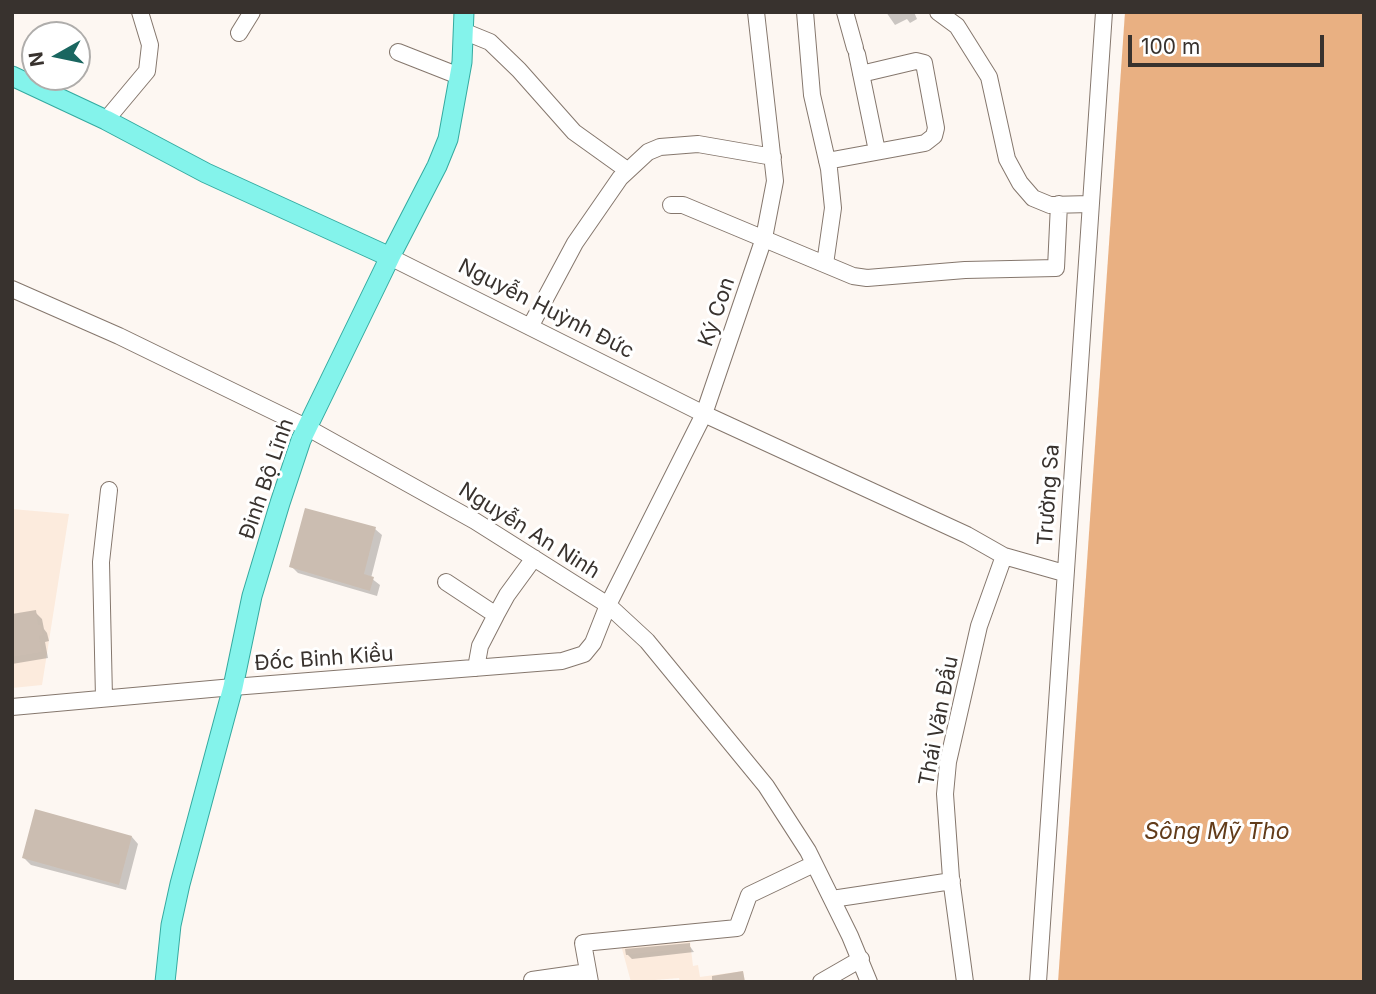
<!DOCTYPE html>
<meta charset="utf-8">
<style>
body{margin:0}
#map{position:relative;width:1376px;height:994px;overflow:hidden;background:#fdf7f2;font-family:Inter,sans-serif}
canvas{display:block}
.frame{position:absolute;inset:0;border:14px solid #38322e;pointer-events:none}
.north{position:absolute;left:21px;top:21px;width:70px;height:70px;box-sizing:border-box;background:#fff;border:2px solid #afadab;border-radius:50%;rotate:261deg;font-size:19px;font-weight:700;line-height:28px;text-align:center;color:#38322e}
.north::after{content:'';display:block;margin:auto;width:24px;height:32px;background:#1a6660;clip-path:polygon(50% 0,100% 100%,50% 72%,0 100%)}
.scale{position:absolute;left:1128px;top:35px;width:196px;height:32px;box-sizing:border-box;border:4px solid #38322e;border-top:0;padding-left:9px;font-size:21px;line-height:24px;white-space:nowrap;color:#38322e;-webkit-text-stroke:5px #fff;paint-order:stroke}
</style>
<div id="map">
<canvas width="1376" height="994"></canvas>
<div class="frame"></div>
<div class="north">N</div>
<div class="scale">100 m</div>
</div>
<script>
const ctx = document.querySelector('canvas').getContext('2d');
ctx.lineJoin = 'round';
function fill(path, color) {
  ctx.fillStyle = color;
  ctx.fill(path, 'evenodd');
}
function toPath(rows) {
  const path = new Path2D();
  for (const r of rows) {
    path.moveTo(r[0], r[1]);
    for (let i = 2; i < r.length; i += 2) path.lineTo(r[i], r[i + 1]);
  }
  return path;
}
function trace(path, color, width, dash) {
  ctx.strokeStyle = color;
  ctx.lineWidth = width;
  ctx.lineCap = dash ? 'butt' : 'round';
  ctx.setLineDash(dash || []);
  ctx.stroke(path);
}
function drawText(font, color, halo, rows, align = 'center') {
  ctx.font = font + ' Inter,sans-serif';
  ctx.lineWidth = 6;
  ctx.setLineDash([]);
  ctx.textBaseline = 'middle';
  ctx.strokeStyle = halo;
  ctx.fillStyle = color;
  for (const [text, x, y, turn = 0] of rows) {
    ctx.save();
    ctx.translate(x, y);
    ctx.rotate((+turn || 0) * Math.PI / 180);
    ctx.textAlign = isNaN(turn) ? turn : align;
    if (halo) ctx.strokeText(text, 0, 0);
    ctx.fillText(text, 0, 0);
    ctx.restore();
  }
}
fill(toPath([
 [12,509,69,514,42,685,12,688],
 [688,924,693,966,698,965,700,977,743,971,745,982,680,982,679,978,631,982,618,934]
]), '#fcebdd');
fill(toPath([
 [1125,12,1364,12,1364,982,1058,982]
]), '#e9b082');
fill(toPath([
 [886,12,914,12,917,19,910,23,907,19,895,25],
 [375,529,382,535,371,578,380,585,377,596,298,573,291,566],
 [35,612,42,619,44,629,47,633,49,641,45,642,48,658,12,664,12,613,15,615],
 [132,837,138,844,126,890,31,865,24,858],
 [689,945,694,952,632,959,627,954]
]), '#0003');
fill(toPath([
 [305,508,376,527,364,574,374,577,370,591,289,567],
 [36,610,38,625,41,625,43,635,39,636,42,652,12,657,12,614],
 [35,809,132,836,119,885,22,858],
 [690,943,690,948,626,955,625,949],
 [743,971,745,982,712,982,712,976]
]), '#cbbdb1');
const minor = toPath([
 [805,12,812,95,829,169,833,208,825,264],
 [845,12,855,48],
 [938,12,957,26,989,77,1007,159,1020,183,1033,198,1050,205,1090,204],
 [463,31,490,42,519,70,574,132,627,170],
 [239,33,252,12],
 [398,52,459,76],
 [857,54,877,151],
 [106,120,147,71,150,45,140,12],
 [827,161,925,143,934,136,936,128,924,63,916,61,861,74],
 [671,205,683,205,853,276,867,278,965,270,1056,268,1059,204],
 [390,257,704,414,967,535,1004,556,1064,573],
 [12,289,119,336,308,428,475,521,608,605,647,641,766,786,808,851,850,936,869,982],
 [530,327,575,243,620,178,648,152,660,147,698,144,773,157],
 [446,582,496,615],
 [476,668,480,646,496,615,507,595,534,558],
 [104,698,101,562,109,490],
 [12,707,233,687,562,661,584,654,593,643,608,605,704,414,764,238,775,181,756,12],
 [832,899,952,881],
 [532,980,588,972],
 [590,982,583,943,737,928,749,895,814,864],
 [821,982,861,959],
 [965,982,951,878,945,794,948,762,979,626,1004,556],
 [1038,982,1104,12]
]);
const major = toPath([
 [12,76,106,120,206,173,390,257],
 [165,982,171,925,180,884,233,687,252,596,280,503,301,440,390,257,437,166,448,139,462,62,464,12]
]);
trace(minor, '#85776d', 18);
trace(major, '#34aaa0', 21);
trace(minor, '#fff', 16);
trace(major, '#84f3eb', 19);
drawText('21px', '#38322e', '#fff', [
 ["Nguyễn Huỳnh Đức",546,309,27],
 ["Ký Con",717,312,-71],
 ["Đinh Bộ Lĩnh",267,479,-71],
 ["Trường Sa",1049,495,-86],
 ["Nguyễn An Ninh",529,531,32],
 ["Đốc Binh Kiều",324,659,-4],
 ["Thái Văn Đẩu",939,721,-79]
]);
drawText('italic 23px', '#623c1a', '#fff', [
 ["Sông Mỹ Tho",1217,832]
]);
</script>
